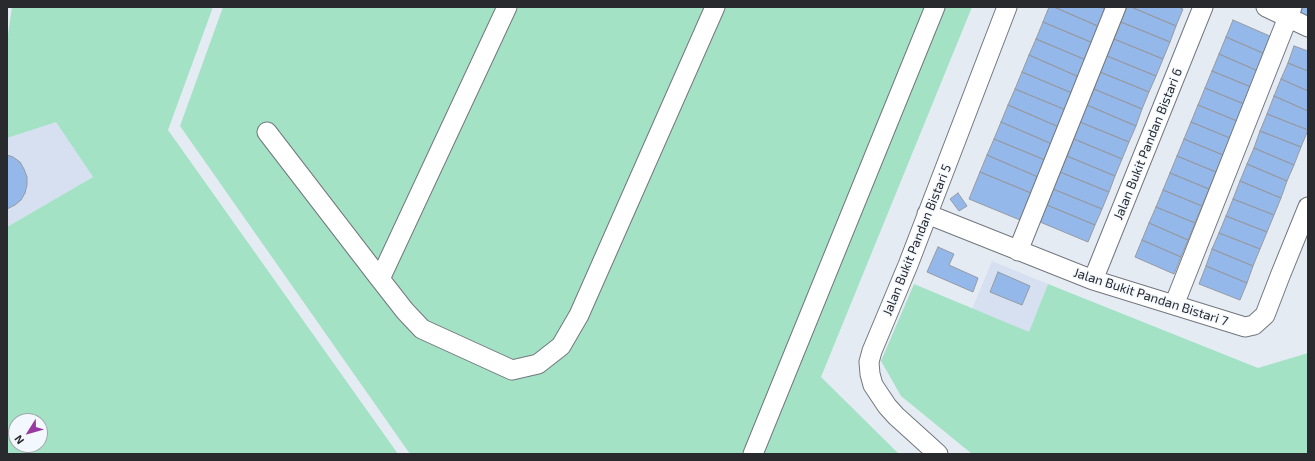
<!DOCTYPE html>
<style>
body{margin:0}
#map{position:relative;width:1315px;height:461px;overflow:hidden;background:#e5ebf3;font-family:"Exo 2",sans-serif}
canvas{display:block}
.frame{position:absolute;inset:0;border:8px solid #282a2d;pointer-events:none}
.north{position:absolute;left:8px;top:413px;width:40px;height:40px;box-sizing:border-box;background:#f3f8ff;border:1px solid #a2a6ab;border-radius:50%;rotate:233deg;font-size:11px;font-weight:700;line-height:16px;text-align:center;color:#282a2d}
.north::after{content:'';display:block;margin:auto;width:14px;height:18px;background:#9839a1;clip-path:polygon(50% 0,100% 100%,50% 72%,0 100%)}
</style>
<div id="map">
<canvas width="1315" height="461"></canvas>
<div class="frame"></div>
<div class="north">N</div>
</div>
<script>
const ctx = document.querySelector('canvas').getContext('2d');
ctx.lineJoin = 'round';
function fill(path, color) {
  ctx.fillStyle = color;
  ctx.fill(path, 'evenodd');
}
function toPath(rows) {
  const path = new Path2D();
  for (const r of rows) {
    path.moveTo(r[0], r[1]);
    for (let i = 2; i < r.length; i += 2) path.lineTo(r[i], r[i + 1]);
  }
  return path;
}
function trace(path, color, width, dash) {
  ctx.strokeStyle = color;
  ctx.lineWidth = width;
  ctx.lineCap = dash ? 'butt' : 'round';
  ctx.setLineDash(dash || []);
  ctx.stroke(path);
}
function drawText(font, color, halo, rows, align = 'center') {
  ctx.font = font + ' "Exo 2",sans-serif';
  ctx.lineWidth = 3;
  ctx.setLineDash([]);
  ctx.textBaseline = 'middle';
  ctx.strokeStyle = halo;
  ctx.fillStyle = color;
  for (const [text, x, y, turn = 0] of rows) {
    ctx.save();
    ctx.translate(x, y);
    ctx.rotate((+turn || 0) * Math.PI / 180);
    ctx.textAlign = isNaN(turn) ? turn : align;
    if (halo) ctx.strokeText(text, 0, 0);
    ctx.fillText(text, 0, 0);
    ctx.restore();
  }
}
fill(toPath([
 [56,121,93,177,7,227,7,138],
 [992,261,1048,284,1029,333,972,309]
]), '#d6e0f0');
fill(toPath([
 [12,7,213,7,168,130,398,454,7,454,7,227,93,177,56,122,7,138,7,41],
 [16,421,40,421,40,445,16,445],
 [223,7,972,7,821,377,899,454,410,454,180,126],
 [914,284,1029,332,1048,284,1258,368,1308,353,1308,454,972,454,901,396,881,361]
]), '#a4e2c5');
const building = toPath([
 [1049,7,1054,7,1100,27,1093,43,1043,22,1049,7],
 [1054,7,1100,7,1107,10,1100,27,1054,7],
 [1127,7,1131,7,1176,26,1170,42,1121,22,1127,7],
 [1131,7,1178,7,1183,9,1176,26,1131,7],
 [1303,7,1308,7,1308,21,1299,16,1303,7],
 [1233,20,1272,37,1265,54,1226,37,1233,20],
 [1043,22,1093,43,1086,60,1036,39,1043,22],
 [1121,22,1170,42,1163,59,1114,39,1121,22],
 [1226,37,1265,54,1258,71,1219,54,1226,37],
 [1036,39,1086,60,1079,77,1029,55,1036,39],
 [1114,39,1163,59,1156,76,1107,56,1114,39],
 [1294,46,1308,51,1308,71,1288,63,1294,46],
 [1219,54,1258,71,1251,87,1212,71,1219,54],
 [1029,55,1079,77,1072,93,1022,72,1029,55],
 [1107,56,1156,76,1149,92,1100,72,1107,56],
 [1288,63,1308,71,1308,91,1281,79,1288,63],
 [1212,71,1251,87,1244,104,1205,88,1212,71],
 [1022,72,1072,93,1066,110,1015,89,1022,72],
 [1100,72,1149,92,1142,109,1094,89,1100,72],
 [1281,79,1308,91,1308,111,1274,96,1281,79],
 [1205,88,1244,104,1237,121,1198,105,1205,88],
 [1015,89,1066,110,1059,127,1008,105,1015,89],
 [1094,89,1142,109,1136,126,1087,105,1094,89],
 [1274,96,1308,111,1308,130,1267,114,1274,96],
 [1008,105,1059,127,1052,144,1001,122,1008,105],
 [1087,105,1136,126,1129,142,1080,122,1087,105],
 [1198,105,1237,121,1230,138,1191,122,1198,105],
 [1267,114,1308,130,1301,147,1260,131,1267,114],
 [1001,122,1052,144,1045,160,994,139,1001,122],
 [1080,122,1129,142,1122,159,1074,139,1080,122],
 [1191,122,1230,138,1223,155,1184,139,1191,122],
 [1260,131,1301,147,1294,165,1254,148,1260,131],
 [994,139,1045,160,1038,177,987,155,994,139],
 [1074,139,1122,159,1115,176,1067,156,1074,139],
 [1184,139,1223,155,1216,172,1177,156,1184,139],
 [1254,148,1294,165,1287,181,1247,164,1254,148],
 [7,155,13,157,20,162,24,169,27,177,27,185,25,193,21,200,15,205,7,209,7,155],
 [987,155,1038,177,1031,193,980,172,987,155],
 [1067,156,1115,176,1109,192,1060,172,1067,156],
 [1177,156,1216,172,1209,189,1170,173,1177,156],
 [1247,164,1287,181,1281,198,1240,181,1247,164],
 [980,172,1031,193,1020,220,969,199,980,172],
 [1060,172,1109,192,1102,209,1053,189,1060,172],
 [1170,173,1209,189,1202,206,1163,190,1170,173],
 [1240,181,1281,198,1274,215,1233,199,1240,181],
 [1053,189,1102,209,1095,225,1047,205,1053,189],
 [1163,190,1202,206,1195,223,1156,207,1163,190],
 [958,193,967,206,959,211,950,199,958,193],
 [1233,199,1274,215,1267,232,1226,216,1233,199],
 [1047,205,1095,225,1088,242,1040,222,1047,205],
 [1156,207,1195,223,1188,240,1149,223,1156,207],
 [1226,216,1267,232,1260,249,1219,233,1226,216],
 [1149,223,1188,240,1181,257,1142,240,1149,223],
 [1219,233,1260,249,1253,266,1212,249,1219,233],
 [1142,240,1181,257,1174,274,1135,257,1142,240],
 [938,247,954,254,949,265,978,278,973,292,927,272,938,247],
 [1212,249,1253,266,1247,283,1206,266,1212,249],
 [1206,266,1247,283,1240,300,1199,284,1206,266],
 [998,272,1030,286,1022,305,990,292,998,272]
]);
fill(building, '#95b8ea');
trace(building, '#959aa3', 1);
const minor = toPath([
 [507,7,380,279,405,311,422,329,512,370,538,364,561,346,579,315,715,7],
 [1266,7,1308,27],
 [267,132,380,279],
 [927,214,1093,280,1245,327,1254,325,1265,315,1280,276,1308,207],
 [1018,251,1116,7],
 [1093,280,1203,7],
 [1174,305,1292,7],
 [753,454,935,7],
 [938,454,896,416,887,406,873,385,870,374,869,362,872,351,908,265,1007,7]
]);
trace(minor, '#72777f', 21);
trace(minor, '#fff', 19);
drawText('13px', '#282a2d', '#f3f8ff', [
 ["Jalan Bukit Pandan Bistari 6",1148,144,-68],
 ["Jalan Bukit Pandan Bistari 5",917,240,-68],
 ["Jalan Bukit Pandan Bistari 7",1151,297,18]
]);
</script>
